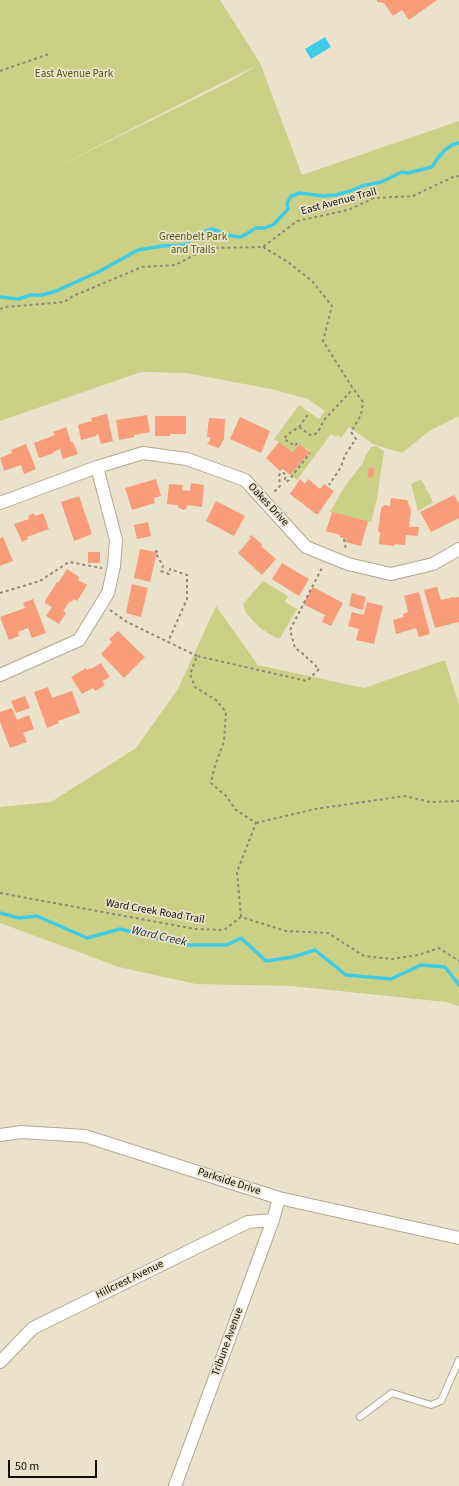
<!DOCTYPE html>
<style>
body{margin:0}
#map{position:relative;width:459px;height:1486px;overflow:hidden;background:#ebe2cb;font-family:"Source Sans 3",sans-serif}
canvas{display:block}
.scale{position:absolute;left:8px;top:1460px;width:89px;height:18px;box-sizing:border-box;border:2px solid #0f0c05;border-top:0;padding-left:5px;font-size:12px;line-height:14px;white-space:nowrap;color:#0f0c05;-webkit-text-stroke:3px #ebe2cb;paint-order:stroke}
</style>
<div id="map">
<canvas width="459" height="1486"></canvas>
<div class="scale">50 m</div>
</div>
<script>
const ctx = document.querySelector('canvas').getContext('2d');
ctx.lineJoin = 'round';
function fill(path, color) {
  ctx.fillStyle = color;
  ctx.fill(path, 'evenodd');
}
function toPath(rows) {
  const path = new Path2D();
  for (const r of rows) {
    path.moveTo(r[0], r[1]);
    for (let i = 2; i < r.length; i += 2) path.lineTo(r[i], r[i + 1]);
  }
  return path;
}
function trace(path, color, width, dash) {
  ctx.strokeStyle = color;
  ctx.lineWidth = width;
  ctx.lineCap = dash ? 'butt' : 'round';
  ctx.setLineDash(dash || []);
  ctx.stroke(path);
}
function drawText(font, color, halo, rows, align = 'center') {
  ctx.font = font + ' "Source Sans 3",sans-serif';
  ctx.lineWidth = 3.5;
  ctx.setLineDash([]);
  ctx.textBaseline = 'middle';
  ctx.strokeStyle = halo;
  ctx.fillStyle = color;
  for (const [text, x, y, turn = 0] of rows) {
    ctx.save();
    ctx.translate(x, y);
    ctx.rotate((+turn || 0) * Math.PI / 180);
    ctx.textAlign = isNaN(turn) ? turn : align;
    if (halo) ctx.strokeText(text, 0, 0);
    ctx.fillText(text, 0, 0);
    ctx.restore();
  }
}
fill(toPath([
 [0,0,220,0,260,63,302,175,459,121,459,416,429,431,402,453,373,444,349,427,341,438,338,435,336,437,331,434,297,480,290,475,300,461,302,462,310,451,299,444,293,452,274,439,299,405,319,419,325,411,308,399,271,389,186,373,141,372,0,421],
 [254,67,231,81,47,172,253,67],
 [376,446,384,451,377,498,371,522,330,512,345,486,363,463,365,456,371,447],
 [421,479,433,502,418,511,411,484],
 [263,581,288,596,285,602,297,609,280,638,276,638,260,628,246,613,243,604],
 [216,606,258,665,364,688,445,660,459,705,459,1006,446,1002,291,986,196,984,119,967,0,923,0,807,51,802,136,748,178,689]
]), '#cad187');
fill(toPath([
 [325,37,331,47,311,59,305,49]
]), '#40cce6');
trace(toPath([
 [0,297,19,299,30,295,42,295,56,291,100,271,138,250,162,246,185,245,194,235,212,229,232,236,241,237,256,228,265,228,274,224,288,209,287,203,291,196,300,193,323,196,336,195,350,191,362,186,381,182,402,172,408,173,432,167,437,159,445,150,452,145,459,143],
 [0,913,19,918,37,916,87,938,120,929,185,945,227,945,241,938,266,961,293,957,315,950,346,975,391,979,421,965,445,967,459,985]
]), '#40cce6', 3.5);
fill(toPath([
 [377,0,437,0,409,20,402,10,393,16,384,3,377,2],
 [107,414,113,441,101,444,98,434,96,435,96,436,81,440,78,425,92,421,91,418],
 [147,415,150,432,134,435,134,437,119,440,116,420],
 [155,416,186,416,186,434,170,434,170,436,155,436],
 [240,417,270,431,261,453,230,439],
 [209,418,225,419,224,439,219,448,207,444,210,440,210,437,207,437],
 [66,427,71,442,73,442,78,454,63,459,60,449,53,452,54,453,39,458,34,443,55,435,53,432],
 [279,442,293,452,299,444,310,452,290,475,283,469,280,471,266,458],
 [26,444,36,469,24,474,21,465,4,471,0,458,12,453,11,450],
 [369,467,375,469,373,478,367,477],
 [156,479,161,496,154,498,155,503,132,510,125,488],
 [300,479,305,484,308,479,320,489,324,484,334,491,318,514,316,514,290,494],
 [191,483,204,485,202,507,187,505,186,509,183,510,178,507,178,505,167,504,169,484,183,485,182,490,190,491],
 [454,495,459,503,459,518,431,532,420,512],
 [79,496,92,534,74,541,61,502],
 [391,498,407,500,411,510,409,527,419,527,418,536,406,535,405,545,395,544,393,546,379,544,380,533,378,531,381,508,385,505,390,506],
 [216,501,245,516,234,536,206,521],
 [332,512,368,521,361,546,345,542,346,539,340,537,340,535,326,531],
 [34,513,35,516,43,513,49,529,27,537,28,539,22,542,14,524,29,519,28,516],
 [148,522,151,536,137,539,134,525],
 [251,535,263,545,261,546,276,559,262,575,238,553,251,538,249,537],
 [3,537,13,561,0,566,0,538],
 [140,549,157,552,150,582,134,578],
 [88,552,100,552,100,563,88,563],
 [282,563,309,579,299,596,272,579],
 [67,569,79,577,78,580,87,585,77,601,74,599,71,602,70,601,63,611,66,613,59,624,46,616,52,607,45,603,45,601,57,582,58,583],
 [132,584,148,588,141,617,126,613],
 [313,587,343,603,331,626,322,622,325,615,303,604],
 [437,587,441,600,454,597,454,598,459,597,459,622,435,628,424,590],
 [419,592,430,634,419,637,416,628,396,634,393,620,404,617,403,614,408,612,404,596],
 [352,593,366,597,363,610,349,606],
 [33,599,46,633,32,638,28,628,18,632,19,636,9,640,0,617,25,608,23,603],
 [367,602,383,606,374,644,356,640,359,629,348,626,352,612,364,615],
 [118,631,145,657,124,678,101,654,112,642,109,639],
 [101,663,110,677,102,681,105,685,95,691,93,688,82,694,71,677,86,668,87,670,90,668,91,669],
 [48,687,52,698,72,691,80,713,58,721,59,723,47,728,34,692],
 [25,696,30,708,16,713,11,701],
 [12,708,17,720,29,715,34,729,23,733,27,742,10,748,0,722,0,712]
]), '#f99c7a');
const lane = toPath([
 [360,1417,392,1393,431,1405,441,1401,459,1360]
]);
const street = toPath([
 [0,503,97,467,143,453,187,459,245,480,306,547,348,564,391,574,433,564,459,549],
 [0,675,79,640,108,593,114,566,116,540,97,467],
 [0,1135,21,1132,85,1136,279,1198,459,1238],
 [0,1362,33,1328,248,1222,273,1220],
 [175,1486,273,1220,279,1198]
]);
trace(lane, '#b2a994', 8);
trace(street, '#b2a994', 14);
trace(toPath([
 [0,71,49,54],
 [263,247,288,262,312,281,332,306,323,341,352,387,363,402,361,415,351,432,356,439,345,455,341,467,329,485],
 [0,309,5,307,64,302,73,296,142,267,175,265,208,248,263,247,297,221,348,210,374,198,413,196,453,177,459,176],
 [299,427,310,435,314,435,319,430,324,420,353,389],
 [297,443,295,446,284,439,287,435,299,427,307,416,307,415],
 [274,491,277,490,280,486,279,476,280,473,284,473,286,476,285,479,286,482,289,480,310,453],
 [344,539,346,550],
 [155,551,158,552,157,555,163,566,161,571,169,574,170,569,187,575,187,599,168,642],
 [0,593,40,581,69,562,102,568],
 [110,610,127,622,197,656],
 [256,823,315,809,405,796,430,802,459,801],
 [0,893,195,929,224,930,241,917,286,931,328,933,364,956,392,959,418,955,439,948,459,961],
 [241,917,237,872,256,823,236,810,226,796,211,783,214,769,224,741,226,712,216,700,195,687,190,674,197,656,307,681,319,669,302,653,295,648,290,630,323,566]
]), '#908a79', 2, [3, 3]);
trace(lane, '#fff', 6);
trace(street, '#fff', 12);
drawText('11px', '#545911', '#ebe2cb', [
 ["East Avenue Park",74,75],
 ["Greenbelt Park",193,238],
 ["and Trails",193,251]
]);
drawText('11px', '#0f0c05', '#ebe2cb', [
 ["East Avenue Trail",339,202,-15],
 ["Oakes Drive",268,505,47],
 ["Ward Creek Road Trail",155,912,10],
 ["Parkside Drive",229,1182,18],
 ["Hillcrest Avenue",130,1280,-26],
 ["Tribune Avenue",228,1342,-70]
]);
drawText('italic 12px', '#172e33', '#ebe2cb', [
 ["Ward Creek",159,937,13]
]);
</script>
